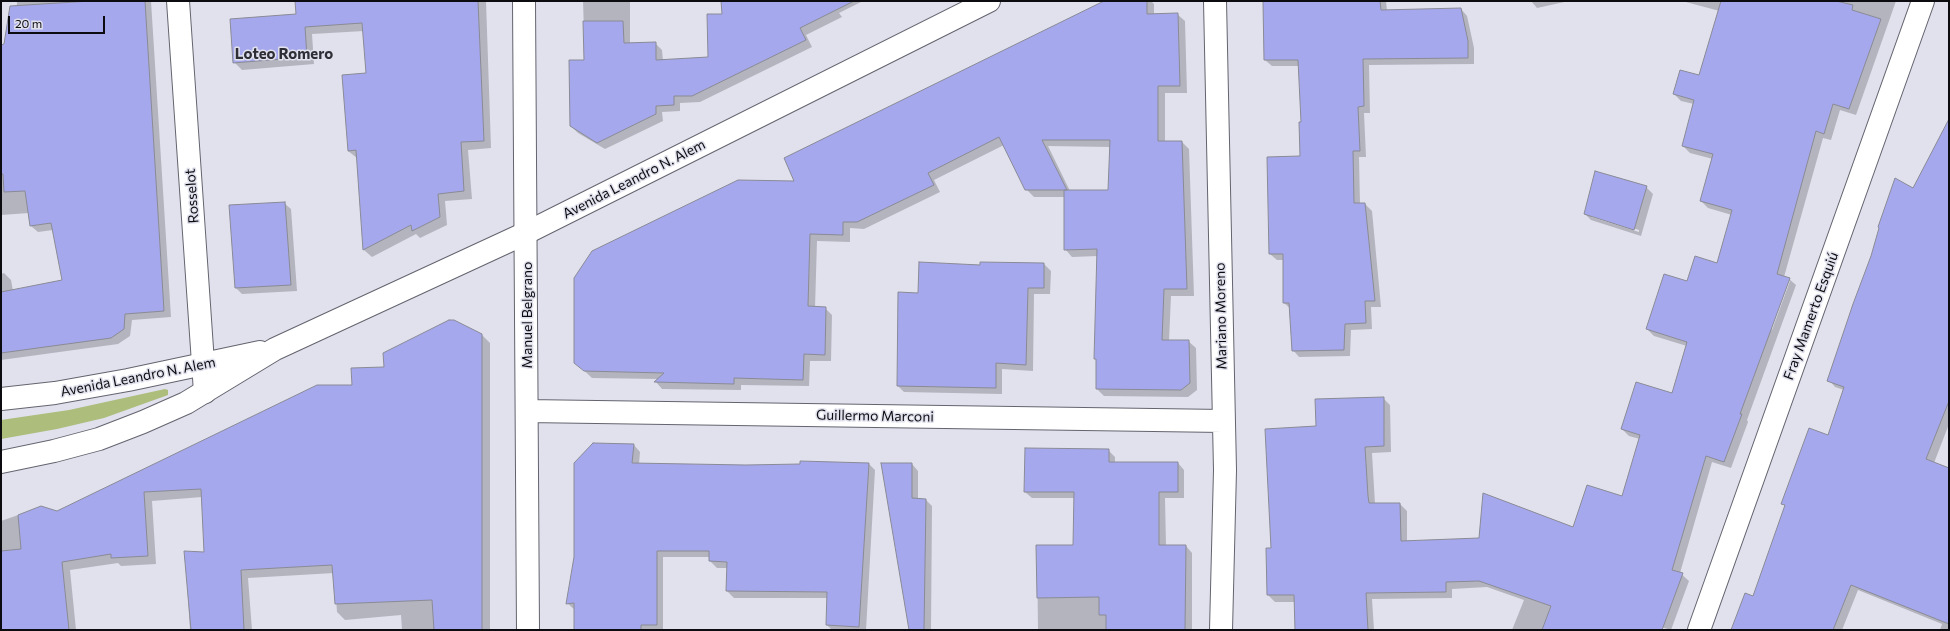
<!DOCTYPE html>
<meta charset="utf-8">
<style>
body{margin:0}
#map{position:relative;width:1950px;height:631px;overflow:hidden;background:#e0e1ed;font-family:Commissioner,sans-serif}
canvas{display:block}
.frame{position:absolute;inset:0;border:2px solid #0c0c10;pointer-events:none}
.scale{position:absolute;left:8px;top:16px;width:97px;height:18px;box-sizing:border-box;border:2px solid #0c0c10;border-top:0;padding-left:5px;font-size:12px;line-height:14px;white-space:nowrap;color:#0c0c10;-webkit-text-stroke:3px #e0e1ed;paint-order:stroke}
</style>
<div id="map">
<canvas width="1950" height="631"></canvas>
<div class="frame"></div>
<div class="scale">20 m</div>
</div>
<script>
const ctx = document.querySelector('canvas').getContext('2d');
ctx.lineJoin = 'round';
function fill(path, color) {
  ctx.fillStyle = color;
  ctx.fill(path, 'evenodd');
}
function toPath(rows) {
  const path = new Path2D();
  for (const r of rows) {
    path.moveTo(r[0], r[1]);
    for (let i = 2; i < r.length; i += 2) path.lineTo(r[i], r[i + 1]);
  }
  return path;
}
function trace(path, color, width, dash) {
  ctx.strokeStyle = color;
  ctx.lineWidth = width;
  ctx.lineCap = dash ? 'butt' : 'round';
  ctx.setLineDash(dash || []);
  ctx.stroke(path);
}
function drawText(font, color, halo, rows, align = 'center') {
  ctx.font = font + ' Commissioner,sans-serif';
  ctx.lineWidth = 3;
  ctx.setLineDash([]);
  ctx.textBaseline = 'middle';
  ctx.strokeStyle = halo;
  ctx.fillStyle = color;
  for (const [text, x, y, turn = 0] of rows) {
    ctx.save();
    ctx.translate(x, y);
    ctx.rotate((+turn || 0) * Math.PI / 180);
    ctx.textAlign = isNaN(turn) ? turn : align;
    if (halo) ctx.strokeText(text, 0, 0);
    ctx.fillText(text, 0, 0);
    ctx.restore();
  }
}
fill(toPath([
 [165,389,168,390,168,395,104,418,57,429,1,439,1,420,69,410]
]), '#acbd7c');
fill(toPath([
 [17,1,151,1,171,317,132,320,130,336,118,344,1,360,1,274,4,273,11,280,13,291,63,281,53,230,38,232,31,226,29,213,1,215,1,71,15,71],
 [296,1,486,1,491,148,468,150,472,199,445,201,447,225,420,238,416,234,372,257,364,250,357,158,348,151,367,74,364,31,312,34,314,64,242,70,234,62,298,15],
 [583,1,630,1,630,43,655,43,662,50,663,61,709,58,723,15,722,1,863,1,839,13,842,17,806,35,812,47,700,102,680,103,680,111,662,112,663,121,605,149,578,133,571,126,585,61],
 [1106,1,1151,1,1154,4,1154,15,1177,14,1185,21,1187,93,1165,93,1165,142,1182,142,1189,149,1194,296,1171,296,1169,341,1188,341,1196,348,1197,390,1188,397,1104,396,1097,389,1097,360,1095,358,1098,256,1072,257,1065,249,1065,197,1034,197,1026,189,1004,145,934,180,940,192,864,229,850,228,850,242,817,241,815,308,825,308,832,315,831,361,810,361,809,386,741,385,741,390,662,389,656,382,659,379,592,378,575,362,796,182],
 [1048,146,1111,147,1109,191,1070,191],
 [1264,1,1386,1,1387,11,1461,9,1467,16,1474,48,1474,64,1369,65,1370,113,1364,113,1366,157,1359,157,1360,204,1365,204,1372,211,1381,307,1371,307,1372,329,1351,330,1350,356,1299,357,1293,350,1291,309,1284,303,1284,260,1277,260,1270,254,1301,157,1302,123,1299,66,1272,66,1265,60],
 [1531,1,1569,1,1537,8],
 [1682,1,1896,1,1856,115,1840,110,1831,140,1823,138,1784,277,1789,279,1796,285,1747,420,1748,422,1731,468,1712,462,1680,573,1689,581,1671,630,1648,623,1645,630,1512,630,1524,600,1487,587,1452,589,1452,598,1372,599,1374,630,1296,630,1295,602,1275,602,1268,595,1272,548,1317,427,1383,398,1390,405,1391,452,1372,453,1375,504,1400,504,1407,511,1407,542,1480,539,1574,528,1623,498,1640,439,1629,436,1622,429,1672,394,1687,346,1654,336,1647,329,1688,282,1718,264,1732,215,1708,208,1701,201,1713,159,1690,153,1683,146,1694,104,1681,101,1674,94,1699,77,1806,34],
 [1787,281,1790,281,1772,330,1771,329],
 [1949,121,1949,424,1934,463,1949,469,1949,630,1940,630,1942,624,1858,590,1842,630,1732,630,1753,597,1785,506,1783,503,1829,437,1844,390,1835,387,1829,380,1913,189],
 [1646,187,1653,194,1641,236,1591,220,1585,214],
 [1591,215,1639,230,1639,232,1591,217],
 [284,203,291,209,297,291,242,294,236,288],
 [981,263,1044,264,1051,271,1050,294,1034,294,1033,371,1002,369,1002,394,904,392,898,386,919,294,981,266],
 [482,335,490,343,490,630,402,630,401,615,345,620,337,612,334,573,248,578,252,630,190,630,185,552,205,554,202,497,152,501,156,564,121,566,118,563,70,570,76,630,1,630,1,521,41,507,57,512,354,386,385,368],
 [634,445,640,452,639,464,746,466,869,464,875,470,866,630,832,630,827,625,828,598,734,598,727,591,727,568,717,568,710,561,710,557,663,557,663,630,575,630,575,610,567,603],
 [1108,450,1115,457,1115,463,1178,463,1184,470,1184,498,1165,498,1166,546,1186,546,1192,553,1192,630,1038,630,1037,546,1074,546,1075,498,1032,498,1025,492],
 [912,464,918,471,918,500,926,500,932,506,931,630,910,630]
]), '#0003');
const building = toPath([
 [91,1,145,1,164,311,125,314,124,329,111,338,1,353,1,292,62,280,51,223,30,226,25,191,4,192,3,174,1,174,1,45,4,44,10,6,91,1],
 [295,1,478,1,484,141,461,142,464,191,438,194,440,217,412,231,411,225,363,250,356,150,348,151,342,75,366,73,362,23,305,27,307,57,233,63,230,19,296,14,295,1],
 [721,1,854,1,800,28,806,40,692,96,674,96,674,105,656,106,656,114,597,143,570,126,569,60,584,60,583,21,623,21,624,43,656,42,656,60,708,57,707,14,722,14,721,1],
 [1104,1,1147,1,1147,14,1178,13,1180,86,1158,86,1158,141,1182,141,1187,289,1164,289,1162,340,1189,340,1190,383,1181,390,1096,389,1096,359,1094,359,1097,249,1064,250,1064,190,1108,190,1110,140,1042,140,1067,190,1025,190,999,137,928,173,934,185,857,222,843,222,843,235,810,234,808,306,826,307,825,355,804,354,803,380,734,378,734,384,654,382,664,373,584,371,574,363,574,278,592,251,738,180,794,181,784,158,1104,1],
 [1263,1,1380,1,1381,10,1461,8,1468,41,1468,58,1363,59,1364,106,1358,107,1360,151,1353,151,1354,203,1365,203,1375,301,1365,301,1366,323,1345,324,1344,350,1292,351,1289,303,1283,303,1283,254,1269,254,1267,157,1300,156,1299,122,1301,122,1298,60,1264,60,1263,1],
 [1721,1,1836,1,1853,5,1852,10,1881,19,1849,109,1833,104,1824,134,1816,131,1777,274,1790,278,1740,414,1742,414,1724,462,1706,456,1672,570,1683,573,1662,630,1542,630,1551,606,1479,581,1446,582,1446,592,1366,593,1368,630,1295,630,1294,595,1267,595,1266,548,1271,548,1265,429,1316,426,1315,399,1384,397,1384,446,1365,447,1368,496,1369,503,1400,503,1401,541,1479,538,1483,493,1573,527,1587,485,1622,496,1640,435,1621,429,1636,382,1672,393,1687,342,1646,329,1664,274,1687,281,1695,256,1717,263,1732,210,1700,201,1713,154,1682,146,1694,100,1673,94,1680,70,1699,75,1721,1],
 [1949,119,1949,401,1926,459,1949,468,1949,624,1851,585,1833,630,1731,630,1745,593,1753,596,1785,505,1781,504,1809,428,1828,435,1844,387,1827,381,1853,304,1871,256,1879,228,1878,227,1895,178,1913,188,1949,119],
 [1595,171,1647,186,1634,230,1584,214,1595,171],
 [285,202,291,285,235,288,229,205,285,202],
 [919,262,980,265,980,262,1044,263,1044,288,1028,288,1026,365,996,363,996,388,897,386,898,292,918,293,919,262],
 [449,320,454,320,482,334,482,630,434,630,432,600,335,604,332,565,241,570,244,630,191,630,184,551,204,552,201,489,144,492,148,556,111,558,111,554,62,562,69,630,1,630,1,551,21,549,18,515,41,506,57,511,317,385,352,385,351,368,384,367,383,353,449,320],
 [593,443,634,444,632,463,746,465,800,464,800,461,869,463,859,627,826,625,827,592,726,591,727,562,709,561,709,551,657,551,657,625,641,625,641,630,574,630,574,603,566,604,574,557,574,463,593,443],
 [1025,448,1109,449,1109,462,1178,462,1178,492,1159,492,1159,545,1186,545,1185,630,1106,630,1106,615,1099,615,1099,597,1037,598,1036,545,1073,545,1074,492,1024,492,1025,448],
 [881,463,912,463,912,498,926,499,924,630,909,630,881,463]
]);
fill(building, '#a6a8ee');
trace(building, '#898a95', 1);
const minor = toPath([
 [178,1,205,392],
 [524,1,528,630],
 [1215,1,1225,470,1221,630],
 [527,411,1223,421],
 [1699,630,1923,1]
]);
const tertiary = toPath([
 [1,399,55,393,128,380,260,352],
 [1,462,54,451,99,439,143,422,186,403,275,349,526,233,989,1]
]);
trace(minor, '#63646e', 24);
trace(tertiary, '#63646e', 24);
trace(minor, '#fff', 22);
trace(tertiary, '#fff', 22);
drawText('14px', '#0c0c10', '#e0e1ed', [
 ["Avenida Leandro N. Alem",634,179,-27],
 ["Rosselot",192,196,-94],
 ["Manuel Belgrano",527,315,-90],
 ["Mariano Moreno",1221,316,-91],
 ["Fray Mamerto Esquiú",1811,316,-70],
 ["Avenida Leandro N. Alem",138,377,-11],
 ["Guillermo Marconi",875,416,1]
]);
drawText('bold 15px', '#2e2e37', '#e0e1ed', [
 ["Loteo Romero",284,54]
]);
</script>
